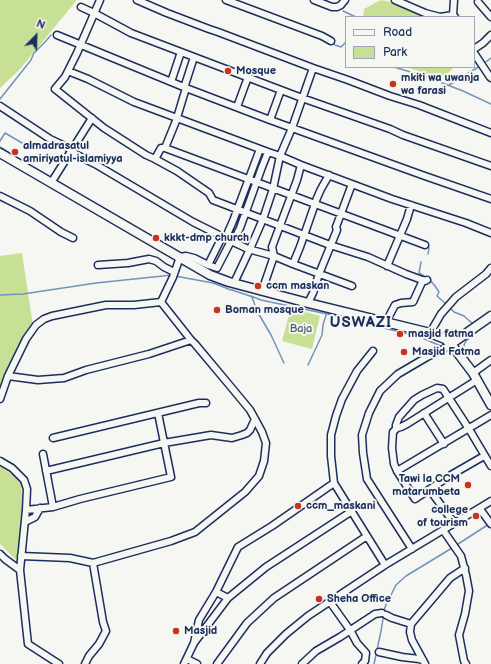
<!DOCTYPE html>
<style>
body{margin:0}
#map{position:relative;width:491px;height:664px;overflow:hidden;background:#f6f6f2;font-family:"Balsamiq Sans",sans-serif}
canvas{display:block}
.legend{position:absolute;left:345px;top:16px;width:130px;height:52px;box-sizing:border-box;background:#f6f6f2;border:1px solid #9ea6b7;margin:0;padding:5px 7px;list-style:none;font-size:12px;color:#1b2f5e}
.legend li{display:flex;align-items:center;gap:8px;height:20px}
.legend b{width:20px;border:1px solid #9ea6b7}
.north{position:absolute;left:16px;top:16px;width:40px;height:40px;-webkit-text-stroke:3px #f6f6f2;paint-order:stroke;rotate:23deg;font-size:11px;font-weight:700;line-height:16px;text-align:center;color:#1b2f5e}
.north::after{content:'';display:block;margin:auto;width:14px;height:18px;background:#1b2f5e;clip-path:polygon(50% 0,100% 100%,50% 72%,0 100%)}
</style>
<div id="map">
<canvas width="491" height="664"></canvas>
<ul class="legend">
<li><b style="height:5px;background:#f6f6f2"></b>Road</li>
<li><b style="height:11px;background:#c7e096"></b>Park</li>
</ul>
<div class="north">N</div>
</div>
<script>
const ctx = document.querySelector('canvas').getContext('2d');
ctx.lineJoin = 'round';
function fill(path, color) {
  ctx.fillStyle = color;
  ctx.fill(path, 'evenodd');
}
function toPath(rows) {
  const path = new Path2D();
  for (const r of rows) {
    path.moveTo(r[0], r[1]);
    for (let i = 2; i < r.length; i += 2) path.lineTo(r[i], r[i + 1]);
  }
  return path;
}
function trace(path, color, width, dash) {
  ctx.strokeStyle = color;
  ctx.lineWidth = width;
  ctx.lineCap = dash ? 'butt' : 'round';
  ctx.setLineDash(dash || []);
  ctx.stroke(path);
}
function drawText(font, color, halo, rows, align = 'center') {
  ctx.font = font + ' "Balsamiq Sans",sans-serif';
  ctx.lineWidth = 4;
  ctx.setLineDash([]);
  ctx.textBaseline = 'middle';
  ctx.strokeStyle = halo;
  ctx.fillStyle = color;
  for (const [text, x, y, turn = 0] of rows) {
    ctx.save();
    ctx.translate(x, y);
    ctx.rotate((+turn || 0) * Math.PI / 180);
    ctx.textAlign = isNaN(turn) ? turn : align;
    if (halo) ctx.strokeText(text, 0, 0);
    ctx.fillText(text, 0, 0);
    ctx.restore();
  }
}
fill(toPath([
 [0,0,77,0,20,69,0,88],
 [381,0,395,3,431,17,363,17,364,9],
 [406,67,454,67,444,77,437,77],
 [22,253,33,326,12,361,0,393,0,256],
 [291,308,320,316,312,349,282,341],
 [0,466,21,481,23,512,18,562,0,544]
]), '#c7e096');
trace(toPath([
 [343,11,356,17],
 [332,42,335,45,341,47,346,42],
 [483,64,491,58],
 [394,67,427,77,463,91,491,104],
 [449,85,480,66],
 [0,99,31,60,34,53,45,42,51,35],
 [0,141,5,133,29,147],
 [0,147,22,161],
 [427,245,429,248,428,254],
 [421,262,419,273,429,279,435,286,439,292,437,296,446,304],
 [175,276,213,283,231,290],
 [232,290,250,296,252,297,257,311,271,335,284,363],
 [0,295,23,294,96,283,172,275],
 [251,296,261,300,346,318,358,322],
 [449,307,454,312,464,316,473,324],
 [376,326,420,337,443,347],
 [464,351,464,345,466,341,482,327],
 [308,365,322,335,323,325,326,315],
 [455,546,489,524],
 [374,664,381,631,385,607,396,585,406,576,452,548]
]), '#7393ba', 1.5);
const street = toPath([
 [100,0,77,53,65,77,55,89,104,128,146,155,155,159],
 [137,0,167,13,209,29,218,32,313,68,348,80,390,96,419,105,491,133],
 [226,0,322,36,331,41],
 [314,0,332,7,337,7,341,5,345,0],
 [395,0,425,13,440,17],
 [454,0,453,15,455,17],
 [478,2,491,17],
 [81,7,94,13,131,33,302,98,390,129,403,135,491,166],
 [440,17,453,15],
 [57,35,186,88,270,120,422,175,491,199],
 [474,49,483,43,491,35],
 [474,53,490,77,491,78],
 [68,71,88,79,134,102,268,152,280,156,301,165,392,199,466,223,491,233],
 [171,82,181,52],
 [0,106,50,139,67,147,77,155,95,164,193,222,231,241,248,249,274,256,293,264,352,286],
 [237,107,248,77],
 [270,120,281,90],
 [165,148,176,121,186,88,185,85,194,57],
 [51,183,92,118],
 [0,196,30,211,61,232,73,238],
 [225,239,233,221,260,149],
 [425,245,342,214,165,148,161,148,155,159,177,171,209,193,213,200,330,245,368,257,406,274,425,281,427,280],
 [293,264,300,247,317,198,321,189,329,175],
 [98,265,128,263,149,259,156,261,164,267,174,272],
 [208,265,217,268,231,241,234,240,240,228,262,167,268,152],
 [387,266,407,219,411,205],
 [234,283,250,249,263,219,273,189,280,156,292,128,313,68],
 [262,291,274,256,272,247,297,180,301,165],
 [161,302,173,277,180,257,186,256,194,258,208,265,222,237],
 [308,303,313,293,319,274,337,230,336,227,352,184],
 [386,322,395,305,401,303,413,302,423,280],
 [430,333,441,314,456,297,486,274,491,268],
 [373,351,357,371,342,399,336,416,331,435,331,456,334,483,385,565],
 [473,373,491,360],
 [8,376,38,380,64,378,86,370,149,354,191,340],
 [0,399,8,376,26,339,36,325,44,319,52,316,106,305,134,305,161,302],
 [424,413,444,444],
 [397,428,401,427,407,424,477,380],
 [53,438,199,403,206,403],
 [43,454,53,507,80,499,171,477,158,413],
 [484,456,451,475,415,499,397,471,394,464,392,448,393,432,396,429,396,425,399,417,414,400,422,395,437,388,443,389,469,429,491,466],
 [0,461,12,468,24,480,27,489,26,510,20,570,5,559,0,554],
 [46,471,164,443,211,435,232,438,242,435,247,433,250,430,255,419],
 [397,471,491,415],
 [430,490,454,523],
 [480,509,491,524],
 [26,510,53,507],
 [25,522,35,517,40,508],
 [443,530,461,556,466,575,469,591,465,614,459,635,464,661,466,664],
 [412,549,367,479,363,453,362,435,369,413,380,391,398,374,427,357,442,350,451,344],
 [21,556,70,558,93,563,171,541,195,532,245,492,259,476,264,461,266,443,262,432,255,419,250,410,231,387,195,344,191,340,161,302],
 [20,570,28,644,59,664],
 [228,598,216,592,238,547,272,526,334,483],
 [330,602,350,630,357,643,366,653,365,661,362,664],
 [386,615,392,618,411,624],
 [194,643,228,598,266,567,352,511],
 [379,652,402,657,419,659,423,660],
 [187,659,197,664],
 [85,664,89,656,99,644,106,631,103,622,93,563],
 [184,664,194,643,199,620,216,592],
 [217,664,247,623,274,598,367,536],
 [260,664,267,653,286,634,308,616,385,565,491,501],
 [302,664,316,651,340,637,375,614,382,613],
 [425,664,412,640,410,632,411,624,450,578,465,568]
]);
const secondary = toPath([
 [0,153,210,275,229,282,308,303,430,333,445,339,451,344,473,373,491,405],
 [451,344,491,316]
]);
trace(street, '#1b2f5e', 9);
trace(secondary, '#1b2f5e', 11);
trace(street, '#f6f6f2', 6);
trace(secondary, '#f6f6f2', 8);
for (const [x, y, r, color] of [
 [228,71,4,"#c8321e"],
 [393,84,4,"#c8321e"],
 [15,152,4,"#c8321e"],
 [156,238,4,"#c8321e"],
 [258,286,4,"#c8321e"],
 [217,310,4,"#c8321e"],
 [400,334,4,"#c8321e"],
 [404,352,4,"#c8321e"],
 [468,485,4,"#c8321e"],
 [298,506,4,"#c8321e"],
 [476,516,4,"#c8321e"],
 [319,599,4,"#c8321e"],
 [176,631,4,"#c8321e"]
]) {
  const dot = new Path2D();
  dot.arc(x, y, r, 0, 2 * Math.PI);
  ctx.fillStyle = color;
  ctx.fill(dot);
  trace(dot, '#f6f6f2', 1.5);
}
drawText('bold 11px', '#1b2f5e', '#f6f6f2', [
 ["Mosque",236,71],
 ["mkiti wa uwanja",401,78],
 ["wa farasi",401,91],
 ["almadrasatul",23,146],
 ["amiriyatul-islamiyya",23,159],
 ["kkkt-dmp church",164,238],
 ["ccm maskan",266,286],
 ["Boman mosque",225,310],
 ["masjid fatma",408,334],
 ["Masjid Fatma",412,352],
 ["Tawi la CCM",460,479,"right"],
 ["matarumbeta",460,492,"right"],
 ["ccm_maskani",306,506],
 ["college",468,510,"right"],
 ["of tourism",468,523,"right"],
 ["Sheha Office",327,599],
 ["Masjid",184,631]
], 'left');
drawText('11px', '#465b6c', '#f6f6f2', [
 ["Baja",301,329]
]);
ctx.letterSpacing = '1px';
drawText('bold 15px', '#1b2f5e', '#f6f6f2', [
 ["USWAZI",361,323]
]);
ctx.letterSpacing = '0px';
</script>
